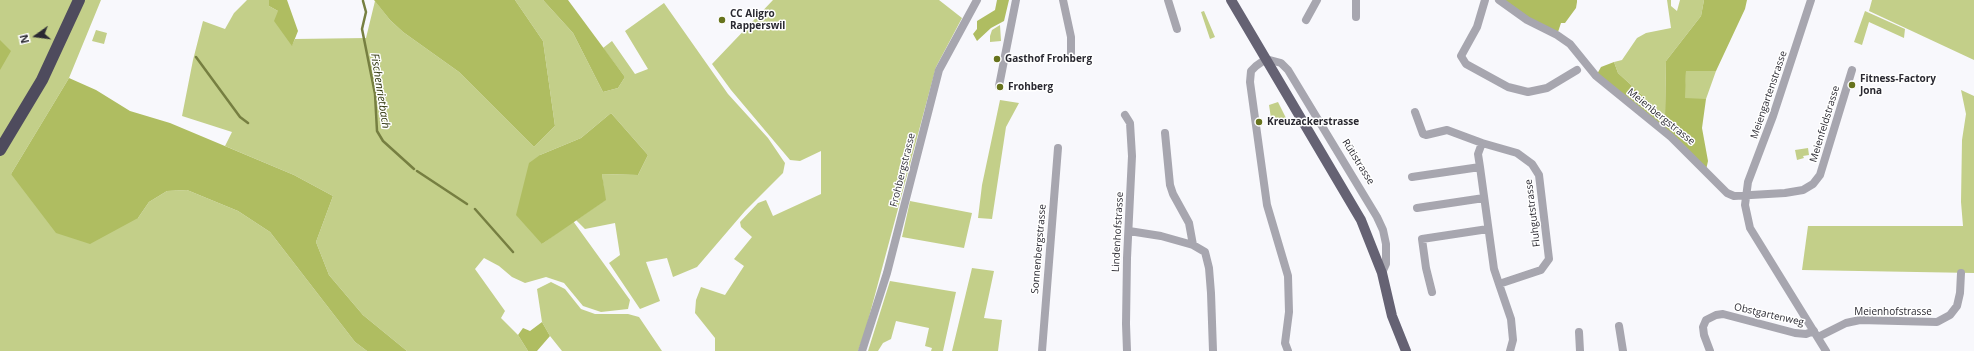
<!DOCTYPE html>
<meta charset="utf-8">
<style>
body{margin:0}
#map{position:relative;width:1974px;height:351px;overflow:hidden;background:#f8f8fc;font-family:"Open Sans",sans-serif}
canvas{display:block}
.north{position:absolute;left:16px;top:16px;width:40px;height:40px;-webkit-text-stroke:3px #fff;paint-order:stroke;rotate:256deg;font-size:11px;font-weight:700;line-height:16px;text-align:center;color:#2a2931}
.north::after{content:'';display:block;margin:auto;width:14px;height:18px;background:#2a2931;clip-path:polygon(50% 0,100% 100%,50% 72%,0 100%)}
</style>
<div id="map">
<canvas width="1974" height="351"></canvas>
<div class="north">N</div>
</div>
<script>
const ctx = document.querySelector('canvas').getContext('2d');
ctx.lineJoin = 'round';
function fill(path, color) {
  ctx.fillStyle = color;
  ctx.fill(path, 'evenodd');
}
function toPath(rows) {
  const path = new Path2D();
  for (const r of rows) {
    path.moveTo(r[0], r[1]);
    for (let i = 2; i < r.length; i += 2) path.lineTo(r[i], r[i + 1]);
  }
  return path;
}
function trace(path, color, width, dash) {
  ctx.strokeStyle = color;
  ctx.lineWidth = width;
  ctx.lineCap = dash ? 'butt' : 'round';
  ctx.setLineDash(dash || []);
  ctx.stroke(path);
}
function drawText(font, color, halo, rows, align = 'center') {
  ctx.font = font + ' "Open Sans",sans-serif';
  ctx.lineWidth = 3;
  ctx.setLineDash([]);
  ctx.textBaseline = 'middle';
  ctx.strokeStyle = halo;
  ctx.fillStyle = color;
  for (const [text, x, y, turn = 0] of rows) {
    ctx.save();
    ctx.translate(x, y);
    ctx.rotate((+turn || 0) * Math.PI / 180);
    ctx.textAlign = isNaN(turn) ? turn : align;
    if (halo) ctx.strokeText(text, 0, 0);
    ctx.fillText(text, 0, 0);
    ctx.restore();
  }
}
fill(toPath([
 [0,0,101,0,69,78,11,174,138,218,149,202,167,191,187,190,238,211,270,232,355,342,367,351,0,351],
 [247,0,269,0,269,6,278,11,292,45,295,39,366,38,375,1,390,20,403,32,459,72,534,147,555,126,543,41,515,0,543,0,573,33,603,92,618,88,625,77,603,48,612,41,635,74,648,69,625,31,664,3,728,94,768,138,785,163,783,173,745,211,697,267,673,277,667,258,646,262,660,301,640,309,609,263,620,255,615,223,585,229,576,220,605,200,602,174,638,175,648,155,611,113,581,138,540,155,542,244,573,221,630,300,628,309,601,312,583,306,564,283,546,277,525,283,512,277,499,266,484,258,475,269,505,311,501,318,518,335,528,351,407,351,363,315,329,275,316,242,333,196,294,175,225,146,232,132,182,116,193,60,203,21,225,29,234,13],
 [773,0,939,0,962,18,936,67,865,332,858,351,715,351,715,338,695,313,696,300,701,287,725,295,744,266,734,259,752,237,741,227,740,222,758,203,766,200,773,216,821,194,821,151,800,161,790,160,731,90,712,64],
 [1667,0,1671,0,1671,6,1677,11,1680,0,1704,0,1701,16,1666,61,1665,116,1618,73,1614,62,1622,60,1637,38,1646,33,1671,28],
 [1872,0,1974,0,1974,60,1869,11],
 [1204,11,1215,37,1210,39,1201,12],
 [1865,11,1905,29,1904,38,1869,22,1862,45,1854,42],
 [1000,25,1001,41,990,42,990,36,992,30],
 [96,30,107,33,104,44,92,41],
 [1686,71,1716,71,1706,99,1684,99],
 [1961,90,1974,96,1974,273,1802,270,1808,226,1963,226,1961,202,1962,140,1966,114],
 [1000,100,1019,103,1006,127,992,219,978,218,982,185],
 [1278,102,1287,120,1271,118,1269,105],
 [1808,148,1809,155,1803,156,1804,158,1797,160,1795,150],
 [910,201,972,213,964,248,902,237],
 [972,268,994,271,984,318,1002,320,998,351,952,351],
 [890,281,956,292,943,351,931,351,932,348,925,346,929,328,896,321,891,339,883,343,878,351,868,351],
 [551,282,565,289,581,309,595,314,628,314,639,317,662,351,562,351,550,336,542,322,537,289]
]), '#c3cf89');
fill(toPath([
 [269,0,287,0,298,31,292,46,274,21,278,11,269,6],
 [374,0,515,0,543,41,555,126,534,147,459,72,403,32,390,20],
 [543,0,568,0,625,77,618,88,603,92,573,33],
 [997,0,1009,0,1004,21,991,28,977,41,973,34,977,29,977,21,995,10],
 [1499,0,1577,0,1577,2,1576,8,1565,23,1561,23,1557,35],
 [1704,0,1747,0,1745,9,1716,71,1686,71,1685,98,1706,99,1702,128,1708,161,1706,170,1596,76,1601,67,1614,62,1618,73,1665,116,1666,61,1701,16],
 [0,40,11,51,0,70],
 [69,78,96,90,130,111,170,123,294,175,333,196,316,242,329,275,363,315,407,351,367,351,355,342,270,232,238,211,187,190,167,191,149,202,138,218,90,244,56,233,11,174],
 [611,113,648,155,638,175,602,174,606,200,542,244,516,215,529,163,540,155,581,138],
 [542,322,550,336,537,351,528,351,518,335,523,328,530,331]
]), '#afbd61');
trace(toPath([
 [363,1,366,12,362,29,375,94,377,131,383,141,414,169],
 [196,57,240,117,248,123],
 [417,171,467,204],
 [475,209,513,252]
]), '#767f41', 2.5);
trace(toPath([
 [1063,0,1071,37,1071,56],
 [1168,0,1177,29],
 [1485,0,1477,27,1461,56,1466,64,1508,87,1528,92,1547,88,1577,70],
 [1499,0,1527,20,1557,35,1570,44,1596,76,1671,137,1727,193,1734,196,1785,193,1803,190,1813,184,1820,175,1852,70],
 [1811,0,1773,116,1748,182,1745,205,1750,228,1826,351],
 [1356,17,1356,0],
 [1306,20,1317,0],
 [999,86,1016,0],
 [1415,112,1423,134,1426,135,1447,130,1482,143],
 [1125,115,1130,123,1132,156,1127,258,1126,324,1127,351],
 [1165,133,1170,185,1173,194,1189,223,1193,245],
 [1412,177,1480,167],
 [1417,208,1484,198],
 [1129,231,1161,236,1193,245,1205,252,1209,268,1211,293,1213,351],
 [1499,284,1541,270,1549,259,1539,175,1532,164,1517,153,1482,143,1478,154,1480,167,1494,269,1499,284,1511,319,1513,340,1510,351],
 [1432,292,1426,268,1422,239,1488,229],
 [1619,326,1623,351],
 [1579,332,1580,351],
 [1818,337,1846,323,1860,320,1937,322,1950,315,1957,306,1960,293,1961,273],
 [862,351,887,273,939,70,977,0],
 [1042,351,1058,148],
 [1288,351,1285,343,1289,312,1288,276,1267,205,1250,82,1251,71,1256,66,1266,59,1281,63,1288,70,1377,217,1383,230,1386,244,1386,264,1382,273],
 [1710,351,1704,335,1703,327,1706,320,1716,315,1723,314,1795,333,1806,334,1814,331]
]), '#a7a6af', 8);
trace(toPath([
 [1231,0,1361,220,1382,273,1392,316,1406,351]
]), '#656273', 10);
trace(toPath([
 [0,150,42,80,79,0]
]), '#4e4b5d', 12);
for (const [x, y, r, color] of [
 [722,20,4,"#67731d"],
 [997,59,4,"#67731d"],
 [1852,85,4,"#67731d"],
 [1000,87,4,"#67731d"],
 [1259,122,4,"#67731d"]
]) {
  const dot = new Path2D();
  dot.arc(x, y, r, 0, 2 * Math.PI);
  ctx.fillStyle = color;
  ctx.fill(dot);
  trace(dot, '#fff', 1.5);
}
drawText('bold 10px', '#2a2931', '#fff', [
 ["CC Aligro",730,14],
 ["Rapperswil",730,26],
 ["Gasthof Frohberg",1005,59],
 ["Fitness-Factory",1860,79],
 ["Jona",1860,91],
 ["Frohberg",1008,87],
 ["Kreuzackerstrasse",1267,122]
], 'left');
drawText('10px', '#2a2931', '#fff', [
 ["Meiengartenstrasse",1769,95,-71],
 ["Meienbergstrasse",1661,117,39],
 ["Meienfeldstrasse",1825,124,-73],
 ["Rütistrasse",1358,162,58],
 ["Frohbergstrasse",903,170,-76],
 ["Fluhgutstrasse",1533,213,-97],
 ["Lindenhofstrasse",1118,232,-87],
 ["Sonnenbergstrasse",1039,249,-85],
 ["Meienhofstrasse",1893,312],
 ["Obstgartenweg",1769,315,13]
]);
drawText('italic 11px', '#30360e', '#fff', [
 ["Fischenrietbach",380,91,81]
]);
</script>
